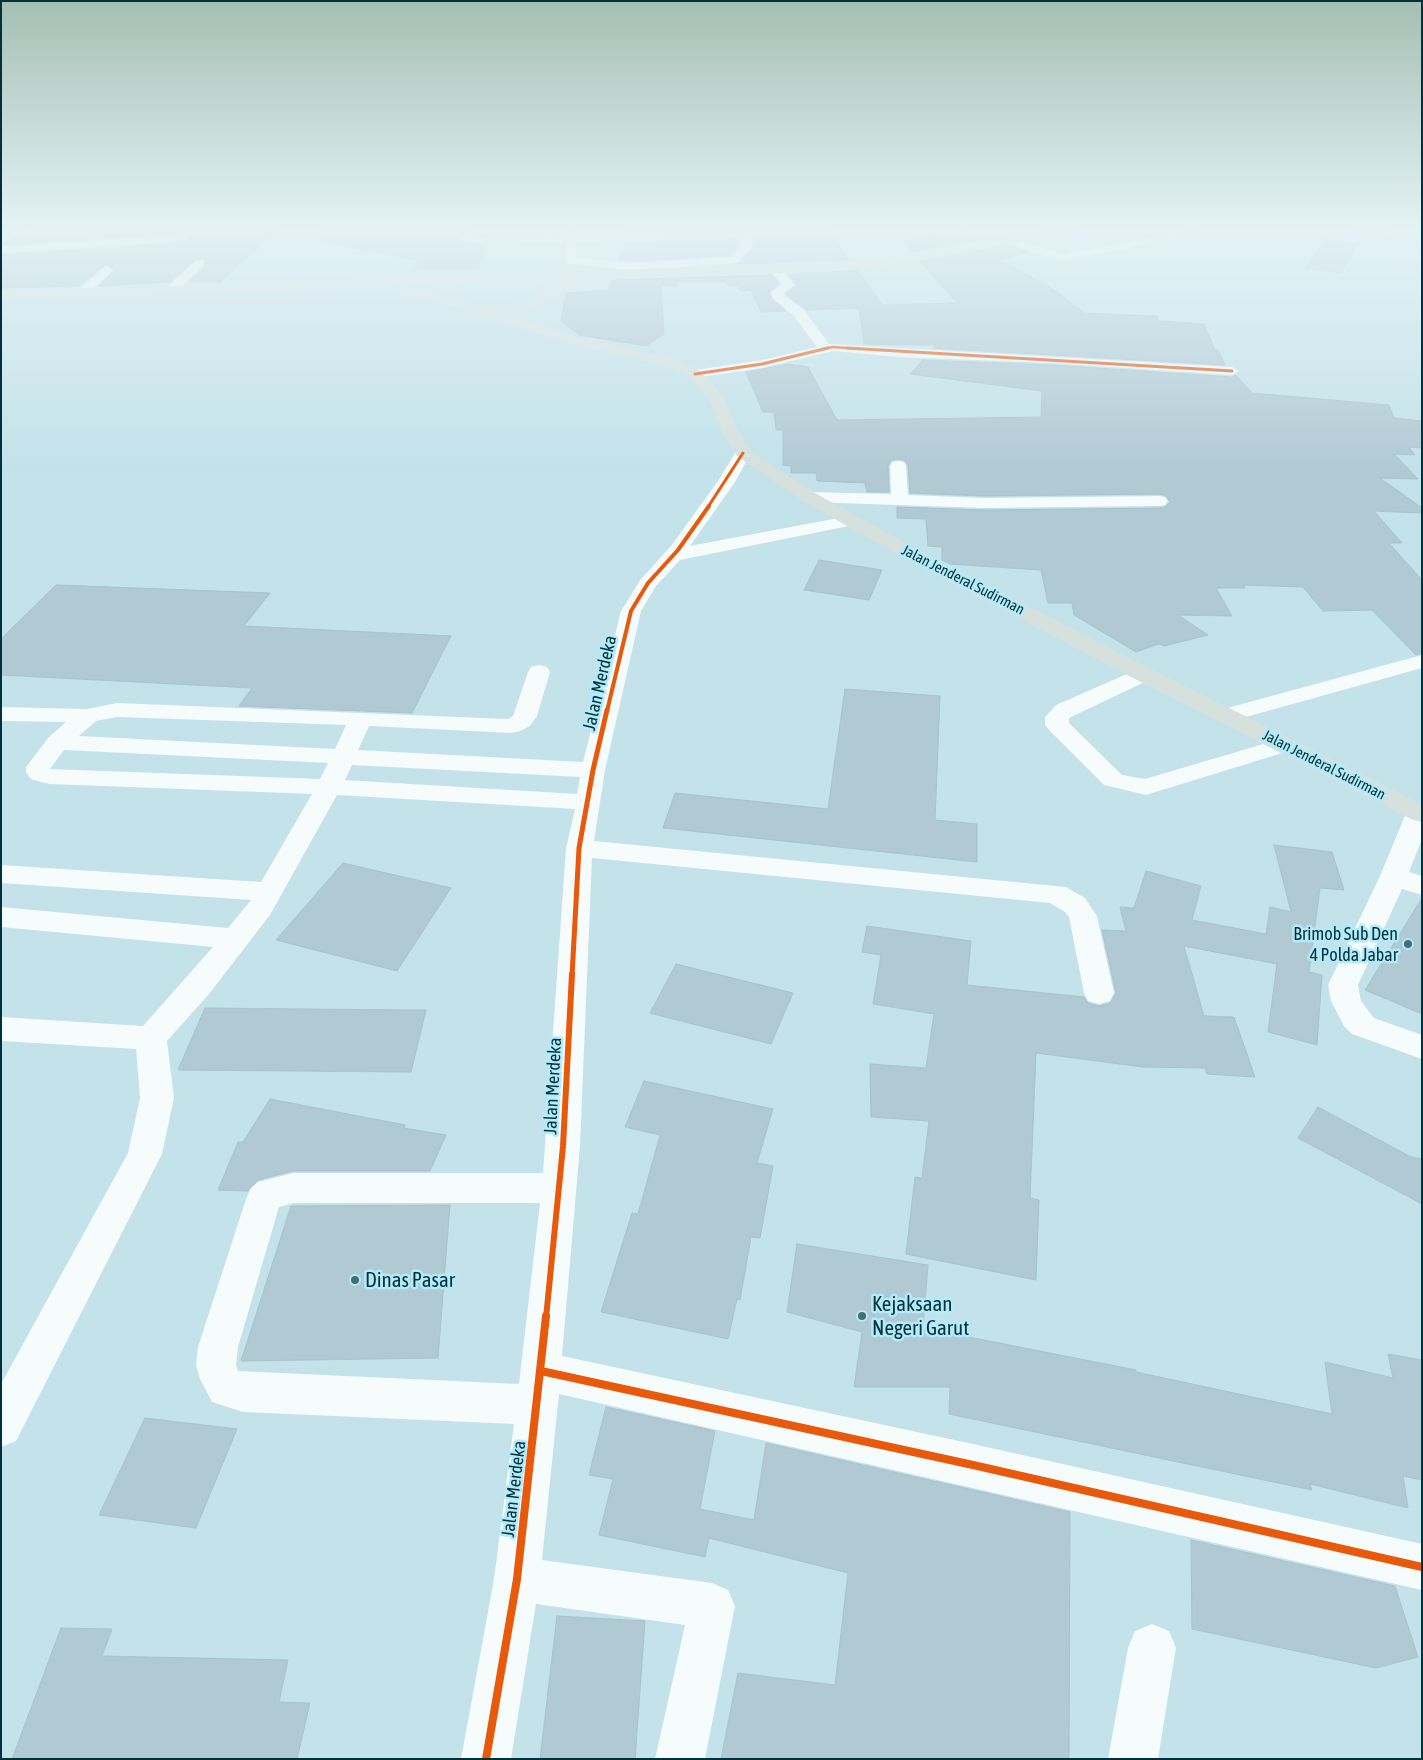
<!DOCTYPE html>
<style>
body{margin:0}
#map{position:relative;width:1423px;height:1760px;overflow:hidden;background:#c3e2ea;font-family:"Asap Condensed",sans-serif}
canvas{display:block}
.frame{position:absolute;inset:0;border:2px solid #01313a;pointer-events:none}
</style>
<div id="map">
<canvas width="1423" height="1760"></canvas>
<div class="frame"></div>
</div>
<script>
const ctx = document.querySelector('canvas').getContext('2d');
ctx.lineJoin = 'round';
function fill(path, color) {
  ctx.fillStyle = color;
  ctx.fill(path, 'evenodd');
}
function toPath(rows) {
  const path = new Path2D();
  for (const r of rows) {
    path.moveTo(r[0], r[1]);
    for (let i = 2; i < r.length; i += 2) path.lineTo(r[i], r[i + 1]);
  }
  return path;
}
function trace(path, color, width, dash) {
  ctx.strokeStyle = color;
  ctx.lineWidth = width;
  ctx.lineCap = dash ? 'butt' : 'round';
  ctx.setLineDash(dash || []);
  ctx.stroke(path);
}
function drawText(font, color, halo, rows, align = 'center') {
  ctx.font = font + ' "Asap Condensed",sans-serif';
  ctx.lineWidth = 5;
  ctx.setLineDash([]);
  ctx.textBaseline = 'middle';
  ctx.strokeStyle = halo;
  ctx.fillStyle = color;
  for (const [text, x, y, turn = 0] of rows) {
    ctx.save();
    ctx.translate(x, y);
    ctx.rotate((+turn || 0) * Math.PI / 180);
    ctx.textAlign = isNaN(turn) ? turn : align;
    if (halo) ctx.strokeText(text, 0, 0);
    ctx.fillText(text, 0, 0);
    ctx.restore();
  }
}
const building = toPath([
 [36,227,185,227,166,234,1,245,17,235,33,234,36,227],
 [204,227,281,227,220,282,189,282,205,266,205,260,200,258,195,260,170,282,99,286,115,270,106,264,79,286,1,288,1,255,166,244,187,240,204,227],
 [459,227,454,237,458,237,456,241,485,245,479,269,415,269,418,260,321,242,322,228,459,227],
 [631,227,654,227,654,232,629,232,631,227],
 [668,227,738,227,738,230,669,232,668,227],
 [752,227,826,227,850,260,737,264,754,246,752,227],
 [967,231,991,238,912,252,901,239,967,231],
 [739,240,739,244,731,255,637,261,619,260,626,243,739,240],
 [1324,240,1358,244,1341,273,1305,268,1324,240],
 [1008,245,1027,252,1001,260,1056,291,1084,313,1157,316,1159,321,1204,324,1215,350,1218,350,1225,365,933,348,936,345,864,344,859,308,807,310,786,294,797,285,789,275,857,270,882,305,957,303,920,261,1008,245],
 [772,275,779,284,769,291,771,299,786,311,761,312,751,290,740,291,738,286,728,286,726,282,676,282,676,286,661,286,664,334,646,346,579,335,561,321,566,293,608,290,612,280,772,275],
 [923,360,1051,365,1232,377,1236,375,1252,393,1389,405,1394,418,1422,421,1422,448,1409,447,1415,455,1394,454,1418,479,1380,478,1422,508,1422,513,1374,511,1402,543,1389,543,1422,580,1422,653,1416,655,1372,610,1323,611,1303,587,1243,585,1245,588,1216,588,1232,616,1178,615,1208,635,1164,646,1159,644,1136,652,1074,615,1072,603,1048,603,1041,570,950,564,942,560,942,547,928,546,926,519,897,518,897,507,984,510,1159,508,1165,507,1170,502,1166,496,1159,494,984,496,910,493,908,465,904,460,898,459,892,460,888,465,889,492,867,492,865,483,817,481,816,473,791,473,791,466,783,465,783,430,776,430,774,412,763,412,746,372,789,364,808,367,837,420,1041,417,1042,391,910,374,923,360],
 [819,560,882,570,869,600,804,590,819,560],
 [56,585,270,593,244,626,451,636,412,713,239,706,252,688,1,675,1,639,56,585],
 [845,689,940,696,935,820,977,824,977,862,663,828,675,793,828,809,845,689],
 [1274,845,1332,852,1344,890,1320,888,1309,972,1322,975,1317,1045,1268,1032,1277,964,1184,946,1204,1016,1234,1017,1255,1077,1207,1074,1205,1068,1143,1067,1036,1053,1030,1198,1039,1200,1036,1280,906,1254,915,1177,922,1178,929,1121,871,1117,870,1064,926,1068,934,1014,873,1004,881,955,862,952,867,926,971,941,967,985,1084,997,1088,1003,1099,1006,1110,1003,1116,993,1102,930,1126,931,1120,907,1134,908,1146,871,1201,886,1192,920,1266,934,1270,907,1291,912,1274,845],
 [343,863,451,888,397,971,276,940,343,863],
 [1422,898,1422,1014,1365,990,1422,898],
 [676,964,793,993,771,1044,650,1013,676,964],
 [205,1008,406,1010,426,1010,411,1072,178,1070,205,1008],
 [644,1081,773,1109,757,1163,773,1166,760,1238,751,1237,740,1300,737,1299,728,1339,601,1312,632,1213,638,1214,660,1135,625,1127,644,1081],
 [270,1099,405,1125,404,1128,446,1135,430,1171,293,1171,258,1180,248,1191,218,1190,238,1142,243,1142,270,1099],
 [1318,1107,1411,1157,1422,1159,1422,1204,1298,1138,1318,1107],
 [450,1205,438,1358,241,1361,291,1206,450,1205],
 [797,1244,928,1265,923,1328,1136,1370,1136,1372,1332,1414,1325,1362,1393,1378,1388,1354,1422,1360,1422,1480,1403,1476,1408,1508,1310,1484,1312,1490,949,1414,950,1387,854,1387,862,1332,787,1312,797,1244],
 [606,1407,715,1431,700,1509,754,1520,766,1443,1070,1512,1069,1759,721,1759,738,1673,835,1685,848,1573,709,1538,705,1557,599,1535,613,1479,589,1475,606,1407],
 [145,1418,237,1429,196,1528,99,1515,145,1418],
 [1191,1540,1395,1586,1418,1657,1376,1668,1192,1629,1191,1540],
 [557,1616,645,1621,635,1759,540,1759,557,1616],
 [61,1628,112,1629,102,1656,288,1660,279,1702,310,1703,297,1759,12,1759,61,1628]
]);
fill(building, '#b0c9d3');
trace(building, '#a6c3ce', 1);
fill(toPath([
 [15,227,28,227,1,243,1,235,15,227],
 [189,227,202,227,186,238,166,242,1,253,1,247,166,236,179,233,189,227],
 [464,227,474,227,472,236,478,237,565,235,566,227,576,227,576,235,656,234,656,227,666,227,667,234,740,232,740,227,750,227,753,245,739,262,735,263,637,271,566,263,565,242,478,243,462,241,461,239,464,227],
 [741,238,741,245,732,257,637,263,576,258,576,242,741,238],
 [1172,227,1190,227,1224,238,1219,241,1172,227],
 [1329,227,1363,227,1422,234,1422,240,1334,230,1329,227],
 [1177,233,1182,236,1181,238,1064,260,1046,257,1002,241,1008,238,1064,254,1177,233],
 [200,260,204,261,204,265,175,293,167,293,165,290,167,287,196,261,200,260],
 [107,266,113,270,111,272,87,295,79,295,77,292,79,289,103,268,107,266],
 [776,266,780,268,795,285,784,293,785,296,804,310,829,344,1232,367,1239,371,1232,375,1051,363,899,357,833,351,762,368,695,378,690,377,688,374,695,370,762,360,817,347,794,316,773,298,771,292,782,284,770,270,776,266],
 [743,448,749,450,751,453,735,482,690,546,849,516,855,517,858,521,855,525,849,526,680,560,656,586,641,611,605,770,594,841,1066,887,1085,898,1097,916,1114,993,1110,1001,1099,1004,1088,1001,1084,993,1069,917,1065,912,1050,903,592,858,580,1146,562,1356,973,1444,1422,1544,1422,1590,559,1394,542,1560,712,1583,728,1590,735,1606,705,1759,655,1759,685,1625,536,1604,511,1759,461,1759,494,1579,514,1424,243,1412,212,1402,200,1379,196,1365,198,1347,246,1199,251,1188,258,1182,293,1173,543,1173,566,848,575,809,337,795,270,915,209,994,167,1041,174,1098,162,1154,16,1441,1,1447,1,1384,128,1153,140,1098,136,1049,1,1041,1,1017,143,1026,213,947,1,927,1,907,228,928,251,900,1,883,1,865,261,882,312,794,50,784,41,782,31,779,26,772,26,767,49,737,66,722,1,721,1,707,87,709,117,703,508,719,513,716,528,672,531,667,539,665,547,667,550,672,537,716,530,726,520,731,512,733,369,726,358,750,583,762,621,611,641,579,671,546,718,481,737,450,743,448],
 [117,717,346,725,335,749,79,736,96,721,117,717],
 [64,750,328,763,320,779,50,769,64,750],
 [352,765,580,777,577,794,345,780,352,765],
 [293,1203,540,1203,519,1384,238,1371,236,1365,238,1347,279,1207,293,1203],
 [898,461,904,462,906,466,908,495,984,498,1159,496,1165,497,1168,501,1165,505,1159,506,984,508,809,502,803,501,800,497,803,493,809,492,891,494,890,466,892,462,898,461],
 [1422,655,1422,668,1228,722,1220,720,1216,715,1220,710,1422,655],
 [1143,667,1151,669,1154,674,1151,679,1069,718,1069,723,1122,775,1145,779,1284,738,1292,740,1296,745,1292,750,1146,795,1104,785,1049,730,1045,725,1045,717,1056,705,1143,667],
 [1419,805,1422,806,1422,839,1409,872,1422,876,1422,895,1402,889,1358,985,1361,1001,1374,1018,1422,1035,1422,1059,1352,1034,1344,1026,1331,1001,1328,985,1380,876,1406,813,1410,807,1419,805],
 [1152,1624,1169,1631,1176,1648,1158,1759,1108,1759,1128,1648,1135,1631,1152,1624]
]), '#f6fbfc');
fill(toPath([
 [1066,227,1090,227,1085,230,878,266,827,272,583,279,587,282,585,285,557,294,536,308,502,314,571,335,680,361,700,371,724,397,736,427,749,450,815,493,916,549,1151,669,1422,804,1422,822,1413,820,1135,679,902,557,803,501,737,456,720,427,709,398,690,377,670,367,562,341,433,300,399,294,397,291,403,287,439,294,477,306,502,306,528,302,549,288,579,279,545,279,543,283,539,284,521,280,463,281,444,289,440,288,439,283,290,291,1,298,1,290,290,283,480,273,827,264,878,260,1066,227]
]), '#d6e1de');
trace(toPath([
 [823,349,833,347,860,349]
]), '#e8590c', 2.5);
trace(toPath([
 [847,348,1232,371],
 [695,374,762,364,828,348],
 [708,507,743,453]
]), '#e8590c', 3);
trace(toPath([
 [607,711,631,611,648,583,678,550,709,506]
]), '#e8590c', 4);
trace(toPath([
 [572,976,579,848,593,770,607,710]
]), '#e8590c', 5);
trace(toPath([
 [546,1318,563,1146,572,974]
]), '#e8590c', 6);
trace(toPath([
 [541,1371,973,1465,1422,1567],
 [486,1759,517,1579,546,1316]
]), '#e8590c', 8);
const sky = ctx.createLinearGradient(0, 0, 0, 473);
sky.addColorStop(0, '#a4bfb2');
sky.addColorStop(0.48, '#e4f2f6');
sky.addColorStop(1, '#e4f2f600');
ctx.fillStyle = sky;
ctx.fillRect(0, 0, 1423, 473);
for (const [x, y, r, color] of [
 [1408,944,5,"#456f78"],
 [355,1280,5,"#456f78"],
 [862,1316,5,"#456f78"]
]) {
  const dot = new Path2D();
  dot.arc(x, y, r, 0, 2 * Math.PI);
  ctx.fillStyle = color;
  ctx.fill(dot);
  trace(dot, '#b3ebfa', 2);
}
drawText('15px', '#01313a', '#b3ebfa', [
 ["Jalan Jenderal Sudirman",963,580,27],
 ["Jalan Jenderal Sudirman",1324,765,27]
]);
drawText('18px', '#01313a', '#b3ebfa', [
 ["Jalan Merdeka",600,683,-77],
 ["Jalan Merdeka",553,1086,-87],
 ["Jalan Merdeka",514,1489,-83]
]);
drawText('18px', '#01313a', '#b3ebfa', [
 ["Brimob Sub Den",1398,934],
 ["4 Polda Jabar",1398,955]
], 'right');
drawText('21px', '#01313a', '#b3ebfa', [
 ["Dinas Pasar",365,1280],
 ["Kejaksaan",872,1304],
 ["Negeri Garut",872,1328]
], 'left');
</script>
